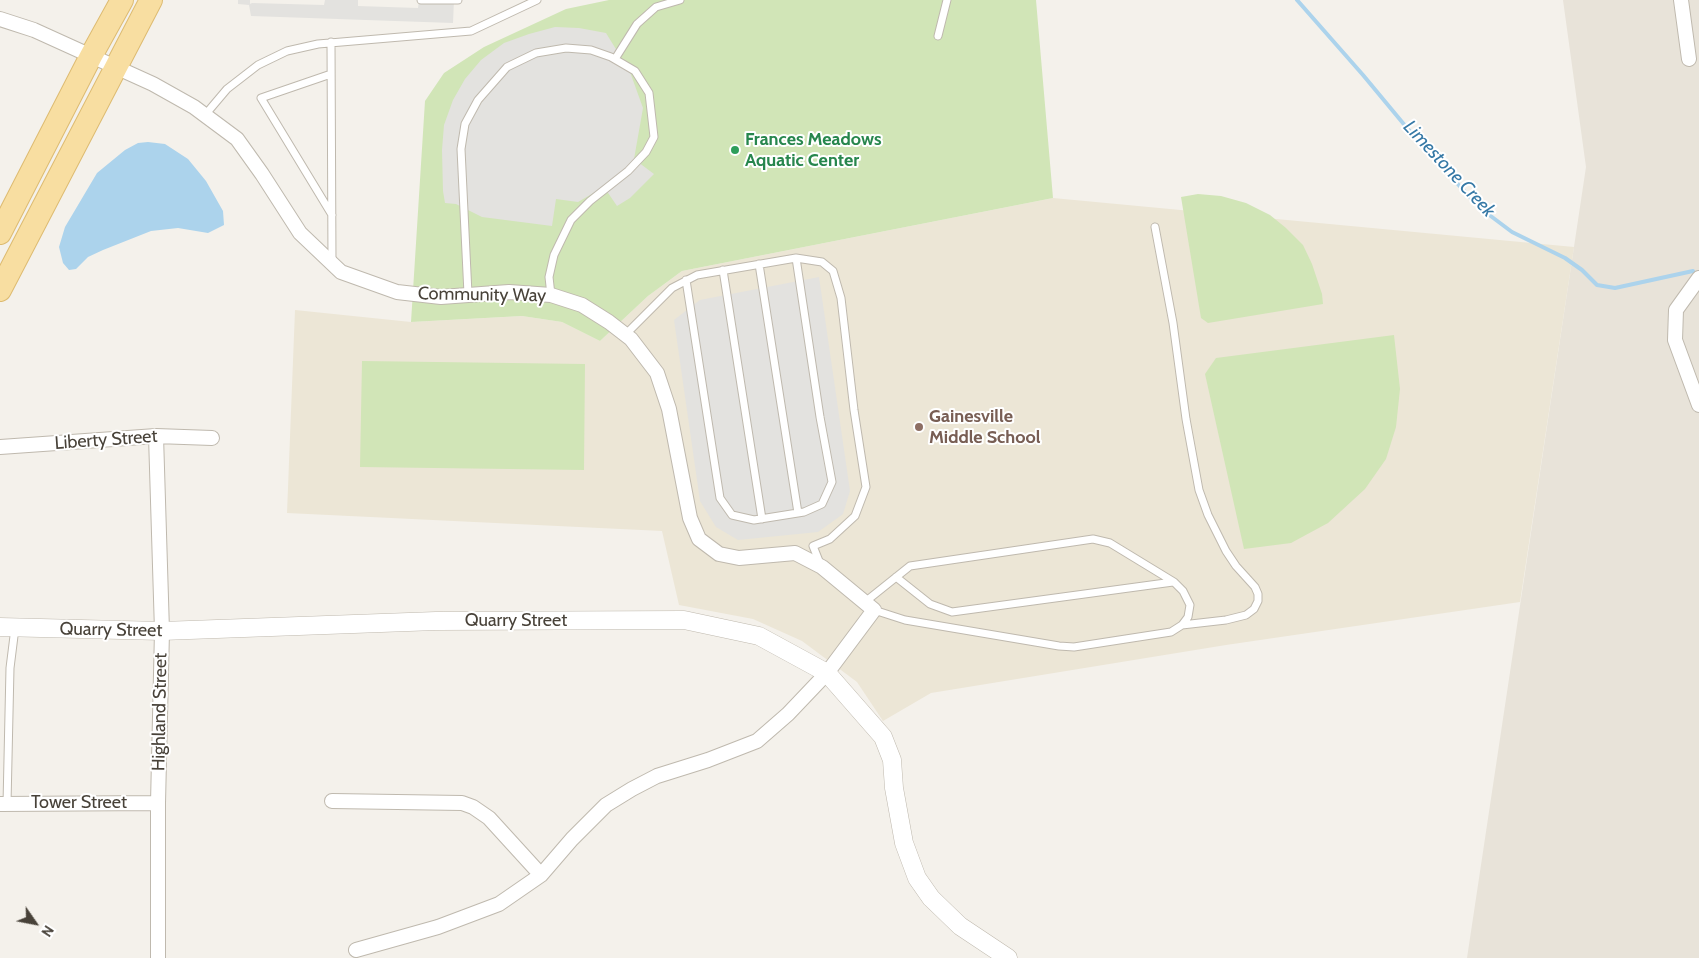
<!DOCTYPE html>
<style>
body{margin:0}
#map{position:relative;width:1699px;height:958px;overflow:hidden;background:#f4f1eb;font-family:Cabin,sans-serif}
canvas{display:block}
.north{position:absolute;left:10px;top:898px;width:50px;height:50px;-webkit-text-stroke:4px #fff;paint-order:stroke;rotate:123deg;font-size:14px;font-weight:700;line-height:20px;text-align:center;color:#484239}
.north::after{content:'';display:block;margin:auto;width:18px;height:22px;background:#484239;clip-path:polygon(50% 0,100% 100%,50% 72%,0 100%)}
</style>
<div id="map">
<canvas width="1699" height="958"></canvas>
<div class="north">N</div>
</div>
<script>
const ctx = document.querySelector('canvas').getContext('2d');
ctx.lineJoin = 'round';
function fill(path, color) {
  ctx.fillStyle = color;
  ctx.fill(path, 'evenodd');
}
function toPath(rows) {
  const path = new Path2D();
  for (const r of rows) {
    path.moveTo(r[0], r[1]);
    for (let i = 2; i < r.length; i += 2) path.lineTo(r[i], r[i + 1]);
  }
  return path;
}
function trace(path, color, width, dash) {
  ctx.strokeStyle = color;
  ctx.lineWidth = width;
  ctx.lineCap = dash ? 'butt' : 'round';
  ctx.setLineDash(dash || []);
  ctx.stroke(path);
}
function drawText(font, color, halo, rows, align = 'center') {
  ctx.font = font + ' Cabin,sans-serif';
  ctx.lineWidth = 4;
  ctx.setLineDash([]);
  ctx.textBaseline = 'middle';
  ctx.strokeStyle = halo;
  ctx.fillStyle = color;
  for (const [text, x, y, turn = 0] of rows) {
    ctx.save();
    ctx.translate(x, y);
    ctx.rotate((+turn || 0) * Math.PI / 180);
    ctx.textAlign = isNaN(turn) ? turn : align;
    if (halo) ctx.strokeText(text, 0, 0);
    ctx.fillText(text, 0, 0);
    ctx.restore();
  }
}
fill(toPath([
 [1563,0,1699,0,1699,958,1467,958,1586,167]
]), '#e8e3d9');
fill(toPath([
 [1053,198,1574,247,1520,602,1226,645,931,693,883,721,857,682,802,641,753,619,679,605,662,531,287,513,295,310,411,322,522,316,562,322,600,341,648,296,682,271]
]), '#ece6d6');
fill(toPath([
 [609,0,1036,0,1053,198,682,271,648,296,600,341,562,322,522,316,411,322,425,101,444,73,484,47,566,9],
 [1198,194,1221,196,1246,203,1270,215,1286,228,1303,245,1312,264,1322,294,1323,304,1208,323,1201,318,1181,197],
 [1394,335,1400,389,1396,427,1386,459,1365,489,1328,523,1291,543,1244,549,1205,374,1216,358],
 [362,361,585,364,584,470,360,467]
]), '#d1e5b7');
fill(toPath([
 [238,0,250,0,250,4,252,3,324,5,325,0,358,0,358,6,418,8,419,0,454,0,453,23,251,16,249,5,238,4],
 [555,27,579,28,606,33,630,72,643,108,634,159,654,174,630,198,617,206,604,187,578,202,556,199,552,226,482,217,456,204,445,203,443,191,442,150,444,125,453,100,465,79,481,60,504,43,529,34],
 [819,277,850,491,843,514,818,532,738,540,716,527,700,501,674,320,700,300]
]), '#e3e2df');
fill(toPath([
 [148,142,165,144,188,159,206,181,223,211,224,225,208,233,178,228,151,231,103,250,88,257,76,269,69,270,63,263,59,247,65,227,97,173,125,150,138,143]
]), '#acd3ec');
trace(toPath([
 [1297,0,1363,75,1417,140,1480,208,1512,232,1565,258,1582,270,1597,285,1615,288,1693,271]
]), '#acd3ec', 4);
const service = toPath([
 [421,0,458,0],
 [938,36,947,0],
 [331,42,332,262],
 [615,59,637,24,656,7,680,0],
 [331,74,261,98,332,215],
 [205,115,227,89,258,65,287,51,318,44,471,31,537,0],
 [1155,227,1173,323,1186,419,1199,490,1208,515,1226,551,1236,566,1255,587,1258,594,1258,601,1254,609,1246,615,1226,620,1182,625],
 [759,264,798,513],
 [723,270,762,519],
 [686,280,720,498,732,515,754,520,804,512,822,504,832,482,820,417,796,258],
 [468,294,461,149,465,124,478,100,507,67,536,53,566,48,591,50,611,57,635,71,649,93,654,137,646,152,628,171,590,201,571,220,554,255,549,277,551,295],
 [625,335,672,288,697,275,796,258,822,262,833,271,841,298,854,410,866,487,855,516,830,539,813,546,821,566],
 [896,577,930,604,952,612,1173,582],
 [865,602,910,566,1093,539,1110,543,1174,582,1183,591,1190,605,1188,617,1182,625,1171,632,1074,647,1059,646,905,620,874,610],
 [7,804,10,668,15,628]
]);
const minor = toPath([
 [1681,0,1689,59],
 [0,19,34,30,153,84,194,107,237,139,262,174,300,233,341,272,397,292,441,297,509,292,551,295,582,305,609,322,631,339,657,373,669,409,690,518,699,539,719,554,739,558,795,553,822,567,874,610,827,673,788,714,757,741,708,760,657,776,632,789,606,805,572,839,541,875,499,904,438,927,356,950],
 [1699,278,1676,310,1675,340,1699,405],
 [156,436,162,631,158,803,158,958],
 [0,447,156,436,212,438],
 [332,801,462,803,473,807,489,818,541,875],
 [0,804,158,803]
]);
const tertiary = toPath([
 [0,627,162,631,436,621,684,620,759,636,827,673,883,737,892,760,894,788,904,843,917,878,931,898,960,926,1008,958]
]);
const primary = toPath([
 [0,233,91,56,122,0],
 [0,290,151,0]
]);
trace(service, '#bfb9ae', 9);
trace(minor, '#bfb9ae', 16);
trace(tertiary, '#bfb9ae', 19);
trace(primary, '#ddbb71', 24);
trace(service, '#fff', 7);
trace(minor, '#fff', 14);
trace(tertiary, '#fff', 18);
trace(primary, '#f8dea1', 22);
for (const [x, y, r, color] of [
 [735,150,5,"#2e9e5b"],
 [919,427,5,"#8d6e63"]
]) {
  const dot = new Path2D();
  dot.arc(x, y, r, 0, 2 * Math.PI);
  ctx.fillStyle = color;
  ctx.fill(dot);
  trace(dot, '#fff', 2);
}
drawText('bold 18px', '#27864d', '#fff', [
 ["Frances Meadows",745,140],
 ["Aquatic Center",745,161]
], 'left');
drawText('18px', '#484239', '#fff', [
 ["Community Way",482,295,1],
 ["Liberty Street",106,440,-4],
 ["Quarry Street",516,621],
 ["Quarry Street",111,630,1],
 ["Highland Street",160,712,-89],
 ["Tower Street",79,803]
]);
drawText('bold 18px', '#785e54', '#fff', [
 ["Gainesville",929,417],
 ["Middle School",929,438]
], 'left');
drawText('italic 19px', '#3679a6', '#fff', [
 ["Limestone Creek",1449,169,47]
]);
</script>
